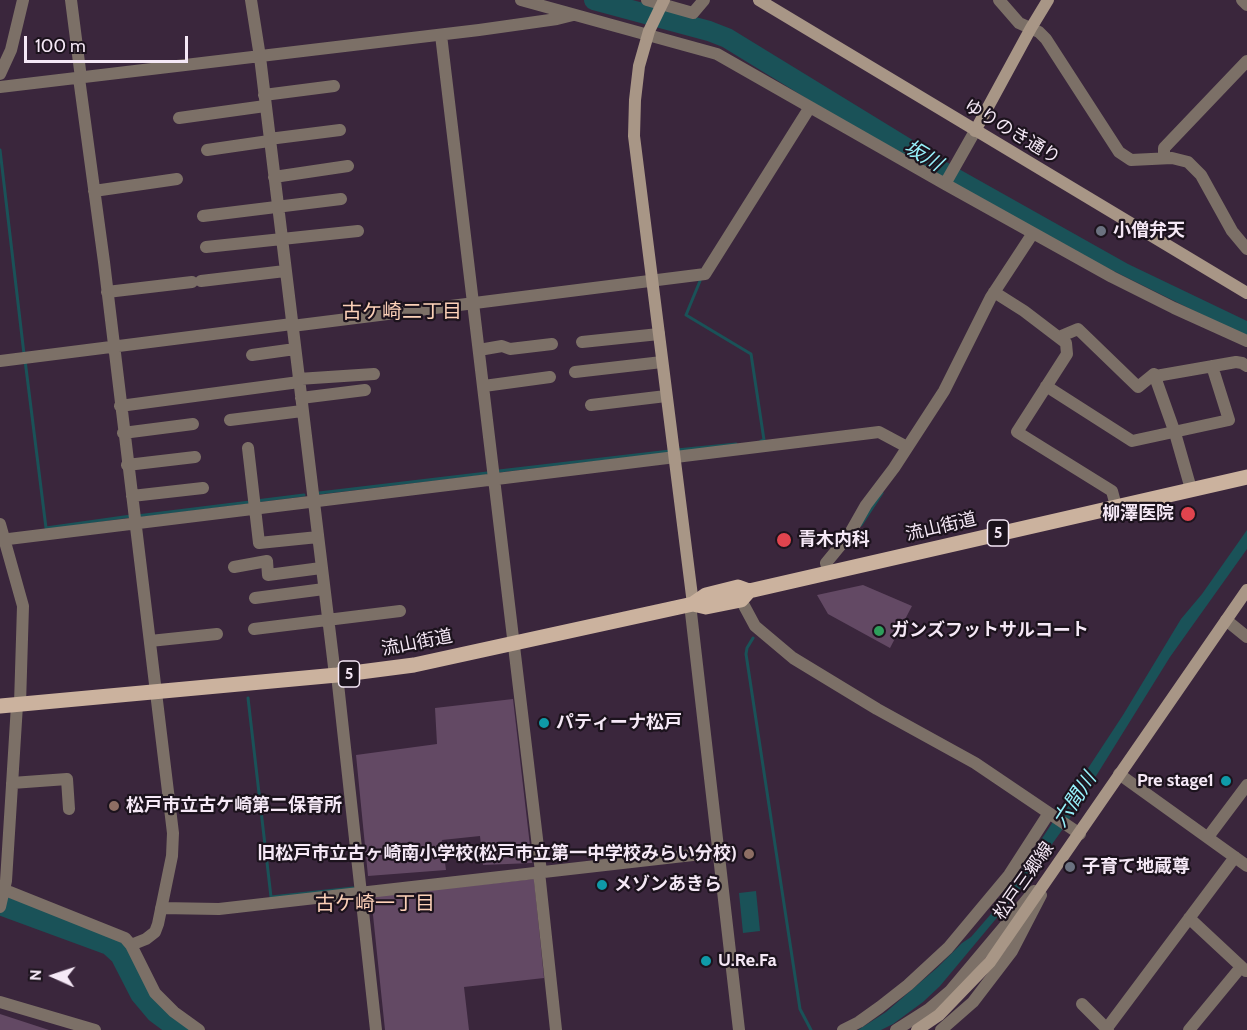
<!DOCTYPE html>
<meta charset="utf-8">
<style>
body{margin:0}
#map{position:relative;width:1247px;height:1030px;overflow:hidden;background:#3a263c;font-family:Cabin,sans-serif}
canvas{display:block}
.north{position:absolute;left:24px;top:946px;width:60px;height:60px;-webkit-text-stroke:4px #1c131d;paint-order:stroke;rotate:273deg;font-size:16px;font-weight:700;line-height:24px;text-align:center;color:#f5e8f6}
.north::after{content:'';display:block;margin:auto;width:21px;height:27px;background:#f5e8f6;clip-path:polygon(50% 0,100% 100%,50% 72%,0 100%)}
.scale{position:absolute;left:24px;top:36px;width:164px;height:27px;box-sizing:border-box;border:3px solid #f5e8f6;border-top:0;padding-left:8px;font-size:18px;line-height:21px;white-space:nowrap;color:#f5e8f6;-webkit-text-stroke:4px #1c131d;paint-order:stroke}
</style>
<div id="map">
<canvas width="1247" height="1030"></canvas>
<div class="north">N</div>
<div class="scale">100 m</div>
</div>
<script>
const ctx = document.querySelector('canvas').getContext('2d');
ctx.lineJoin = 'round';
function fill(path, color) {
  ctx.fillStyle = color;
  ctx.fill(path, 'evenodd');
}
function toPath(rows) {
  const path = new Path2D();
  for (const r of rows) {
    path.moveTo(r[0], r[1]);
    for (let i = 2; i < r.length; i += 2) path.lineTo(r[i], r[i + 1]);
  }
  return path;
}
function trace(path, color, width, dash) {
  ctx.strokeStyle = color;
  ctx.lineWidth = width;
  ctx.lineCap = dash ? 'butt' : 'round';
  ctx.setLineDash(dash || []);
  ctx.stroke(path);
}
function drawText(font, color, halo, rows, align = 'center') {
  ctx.font = font + ' Cabin,"Noto Sans JP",sans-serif';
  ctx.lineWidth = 4.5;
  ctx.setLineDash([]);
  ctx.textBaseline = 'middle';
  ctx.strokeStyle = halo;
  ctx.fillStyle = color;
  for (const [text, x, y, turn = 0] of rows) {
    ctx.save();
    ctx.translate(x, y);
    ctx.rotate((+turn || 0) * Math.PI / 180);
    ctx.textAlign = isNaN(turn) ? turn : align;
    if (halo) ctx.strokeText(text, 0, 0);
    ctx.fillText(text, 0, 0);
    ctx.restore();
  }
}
fill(toPath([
 [863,585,912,606,890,648,828,614,817,595],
 [513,699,532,863,483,865,480,836,442,840,446,870,368,876,356,755,437,744,435,708],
 [534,879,544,978,464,987,469,1030,385,1030,371,896],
 [0,1014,49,1030,0,1030]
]), '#634964');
fill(toPath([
 [918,146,1128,264,1247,321,1247,337,1071,250,909,161],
 [1247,530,1247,549,1170,657,1065,826,1015,896,940,986,923,1002,893,1024,881,1030,858,1030,886,1012,938,967,962,943,971,937,997,907,1123,715,1181,619,1202,594],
 [756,891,760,931,743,933,739,893]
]), '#1a5258');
trace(toPath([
 [0,150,24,354],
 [700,281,686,315,751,354,764,440,761,441],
 [25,360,46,528,131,516],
 [677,450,736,444],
 [499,471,670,451],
 [319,493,487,473],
 [256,501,304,495],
 [137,516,250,502],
 [861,525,882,493],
 [753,638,747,648,746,654,800,1009,811,1030],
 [248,698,271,897,353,888]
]), '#1a5258', 3);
trace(toPath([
 [594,0,709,31,727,38,936,166],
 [0,905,109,945,120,955,140,994,156,1013,179,1030]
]), '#1a5258', 20);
trace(toPath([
 [71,0,81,78],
 [251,0,260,57,335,675],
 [521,0,717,54,945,184,1112,277,1174,308,1247,341],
 [647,0,693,13,704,0],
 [999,0,1019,23,1039,32,1046,39,1119,152,1131,160,1172,158,1188,162,1201,175,1232,231,1247,249],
 [1242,0,1247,5],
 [441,35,541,872],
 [0,74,11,50,23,0],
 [79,78,104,262,173,833,172,856,158,924,155,932,146,939,131,945],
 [0,87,479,30,557,19,573,15],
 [264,95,334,86],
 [179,118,265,106],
 [269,139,340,130],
 [207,150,269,141],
 [1164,158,1164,148,1247,61],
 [274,177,348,166],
 [945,184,975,131],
 [94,191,177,179],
 [203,216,341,199],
 [206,247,358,231],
 [201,281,285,271],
 [107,292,192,282],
 [994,292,1024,311,1066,343,1067,354,1017,432,1112,491,1116,506],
 [292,326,705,274,810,107],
 [1059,337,1078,329,1138,387,1154,374,1175,433,1191,489],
 [582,342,659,334],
 [479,350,502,346,510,349,552,344],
 [252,355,295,349],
 [0,361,292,324],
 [575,372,662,362],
 [1156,376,1236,362,1242,363,1247,366],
 [298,379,374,374],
 [484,386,550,377],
 [1046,386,1132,441,1229,420,1212,366],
 [301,398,365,390],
 [591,405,666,396],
 [120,406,299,382],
 [230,420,302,411],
 [123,433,193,424],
 [248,448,259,543,318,537],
 [127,465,195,457],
 [132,496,203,488],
 [0,524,23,606,20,704],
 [0,540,879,432,907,447],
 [234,567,267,561,268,575,321,568],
 [829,573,826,563,849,535,866,505,894,468,944,391,991,297,1033,233],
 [255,598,324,589],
 [741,600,755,626,793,658,877,709,975,763,1080,834],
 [690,604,739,1030],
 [1226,620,1247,637],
 [254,629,400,611],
 [150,641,217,634],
 [337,675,376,1030],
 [1119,774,1247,866],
 [12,783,67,779,69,809],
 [1208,837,1247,785],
 [539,872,556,1030],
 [5,890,125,938,131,945,155,993,174,1012,199,1030],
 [0,907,6,881,17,705],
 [161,908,219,909,719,852],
 [1189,918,1246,971],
 [0,1002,95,1030],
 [1082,1004,1108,1030],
 [1107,1028,1235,857],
 [843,1030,859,1022,880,1007,908,985,948,948,1009,875,1049,813],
 [896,1030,929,1009,950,991,1034,891],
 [941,1030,973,1002,1012,951,1041,895],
 [1189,1030,1241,967]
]), '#7c7067', 12);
trace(toPath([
 [664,0,649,31,639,66,635,100,634,136,693,604],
 [759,0,1247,293],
 [975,131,1031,28,1048,0],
 [917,1030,939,1015,990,962,1247,590]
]), '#a89686', 12);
trace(toPath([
 [693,604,706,607,741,600,749,591],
 [0,706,337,675,414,665,693,604,706,595,738,587,749,591,1247,477]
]), '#cbb29e', 15);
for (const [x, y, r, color] of [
 [1101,231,6,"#6b7280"],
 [1188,514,8,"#e0444e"],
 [784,540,8,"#e0444e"],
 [879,631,6,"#2e9e5b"],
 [544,723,6,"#0f9aa8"],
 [1226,781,6,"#0f9aa8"],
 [114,806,6,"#8d6e63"],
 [749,854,6,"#8d6e63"],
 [1070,867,6,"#6b7280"],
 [602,885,6,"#0f9aa8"],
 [706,961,6,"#0f9aa8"]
]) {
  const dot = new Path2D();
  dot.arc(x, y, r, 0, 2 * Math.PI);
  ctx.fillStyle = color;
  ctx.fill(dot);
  trace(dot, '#1c131d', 2);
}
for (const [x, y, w] of [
 [998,533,21],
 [349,674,21]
]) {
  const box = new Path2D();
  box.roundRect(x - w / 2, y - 13, w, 26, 4.5);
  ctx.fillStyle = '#1c131d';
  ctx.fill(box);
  trace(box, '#f5e8f6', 1.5);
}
drawText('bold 16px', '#f5e8f6', null, [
 ["5",998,533],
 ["5",349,674]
]);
drawText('18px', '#f5e8f6', '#1c131d', [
 ["ゆりのき通り",1012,132,31],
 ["流山街道",941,527,-13],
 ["流山街道",417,643,-11],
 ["松戸三郷線",1024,881,-55]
]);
drawText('bold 18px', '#f5e8f6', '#1c131d', [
 ["小僧弁天",1113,231],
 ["柳澤医院",1174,514,"right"],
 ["青木内科",798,540],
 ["ガンズフットサルコート",891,631],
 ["パティーナ松戸",556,723],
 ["Pre stage1",1214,781,"right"],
 ["松戸市立古ケ崎第二保育所",126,806],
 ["旧松戸市立古ヶ崎南小学校(松戸市立第一中学校みらい分校)",737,854,"right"],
 ["子育て地蔵尊",1082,867],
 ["メゾンあきら",614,885],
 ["U.Re.Fa",718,961]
], 'left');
drawText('italic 20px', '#97f2fb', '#1c131d', [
 ["坂川",923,156,31],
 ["六間川",1075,800,-57]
]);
drawText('20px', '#fdd1b8', '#1c131d', [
 ["古ケ崎二丁目",402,312],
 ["古ケ崎一丁目",375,904]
]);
</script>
